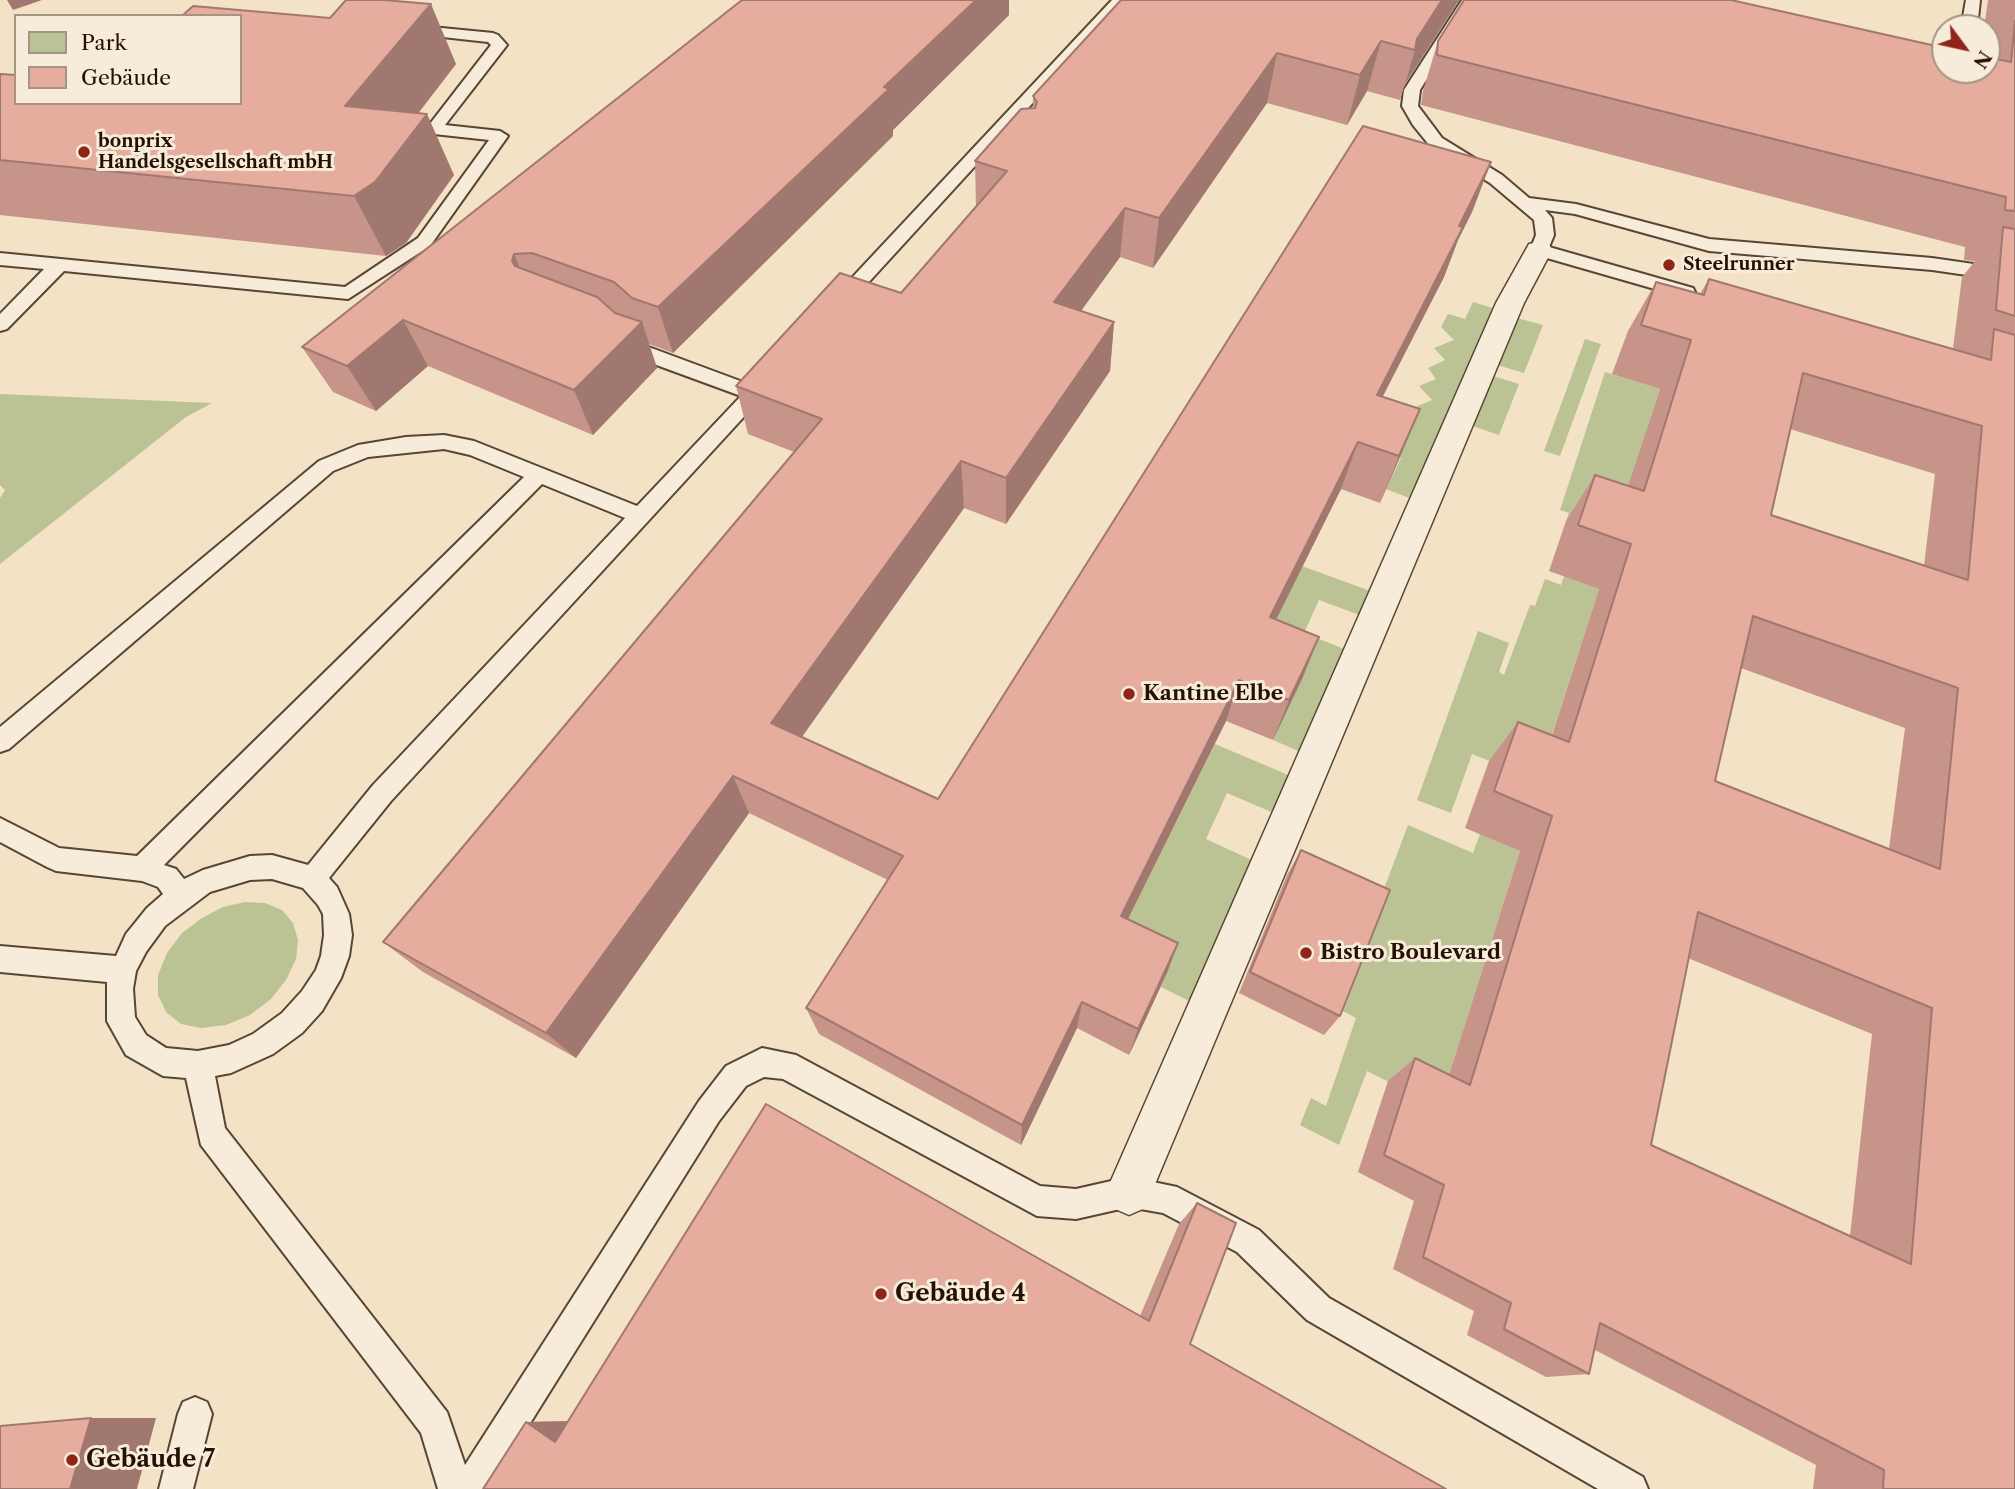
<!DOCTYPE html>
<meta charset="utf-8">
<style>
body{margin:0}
#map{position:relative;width:2015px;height:1489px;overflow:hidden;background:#f3e2c5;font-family:"Libre Caslon Text",serif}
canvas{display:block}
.legend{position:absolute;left:14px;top:14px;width:228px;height:91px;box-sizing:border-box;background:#f7ecd9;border:2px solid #a39483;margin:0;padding:9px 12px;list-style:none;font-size:21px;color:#251103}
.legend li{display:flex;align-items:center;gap:14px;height:35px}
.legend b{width:35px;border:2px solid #a39483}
.north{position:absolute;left:1931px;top:14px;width:70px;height:70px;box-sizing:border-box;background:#f7ecd9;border:2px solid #a39483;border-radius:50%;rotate:123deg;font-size:19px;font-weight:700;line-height:28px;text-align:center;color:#251103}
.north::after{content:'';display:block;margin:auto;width:24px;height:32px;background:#8f2418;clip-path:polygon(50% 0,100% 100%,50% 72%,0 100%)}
</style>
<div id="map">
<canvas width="2015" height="1489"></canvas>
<ul class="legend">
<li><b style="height:19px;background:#bbc394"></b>Park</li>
<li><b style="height:19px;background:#e6ac9e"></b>Gebäude</li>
</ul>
<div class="north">N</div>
</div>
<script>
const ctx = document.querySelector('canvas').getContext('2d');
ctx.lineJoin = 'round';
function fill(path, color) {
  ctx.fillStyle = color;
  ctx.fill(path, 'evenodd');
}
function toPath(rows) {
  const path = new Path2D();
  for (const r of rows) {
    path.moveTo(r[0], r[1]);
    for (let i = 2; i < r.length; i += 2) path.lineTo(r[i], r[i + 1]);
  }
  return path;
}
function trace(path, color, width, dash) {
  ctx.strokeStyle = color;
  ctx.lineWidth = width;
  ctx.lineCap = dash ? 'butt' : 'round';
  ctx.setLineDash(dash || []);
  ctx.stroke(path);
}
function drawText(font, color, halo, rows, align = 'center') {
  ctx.font = font + ' "Libre Caslon Text",serif';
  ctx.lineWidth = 6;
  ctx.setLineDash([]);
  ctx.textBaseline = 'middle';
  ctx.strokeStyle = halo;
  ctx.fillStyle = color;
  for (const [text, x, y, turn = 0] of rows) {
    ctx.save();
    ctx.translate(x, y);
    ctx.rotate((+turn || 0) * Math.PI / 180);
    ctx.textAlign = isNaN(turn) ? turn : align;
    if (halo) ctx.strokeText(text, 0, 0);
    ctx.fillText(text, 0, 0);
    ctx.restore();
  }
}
fill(toPath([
 [1473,302,1496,309,1412,499,1386,489,1401,458,1392,454,1411,409,1432,400,1419,386,1436,379,1428,368,1445,360,1434,348,1454,340,1441,327,1448,314,1465,319],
 [1517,318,1543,325,1524,373,1497,365],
 [1585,339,1601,344,1560,456,1544,451],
 [1605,372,1660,389,1612,537,1566,521,1569,513,1560,510],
 [1493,376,1519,384,1499,435,1472,426],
 [0,394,212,403,186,417,0,564,0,498,5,490,0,485],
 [1302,566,1373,592,1362,616,1319,600,1304,633,1347,650,1303,753,1273,740,1256,660],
 [1564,576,1599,589,1537,780,1472,754,1451,813,1417,800,1478,631,1509,643,1499,672,1504,675,1530,605,1535,606,1545,579,1561,585],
 [1215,744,1293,777,1276,814,1227,793,1206,839,1256,862,1193,1003,1161,987,1167,973,1114,947],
 [1408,825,1473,853,1480,834,1520,851,1439,1107,1367,1071,1339,1145,1300,1125,1311,1098,1326,1106,1356,1018,1339,1009],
 [245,902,265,903,282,910,293,923,298,940,296,959,286,980,271,999,250,1015,226,1025,201,1028,181,1024,166,1012,158,995,158,975,167,953,182,933,202,918,223,907]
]), '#bbc394');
const service = toPath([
 [1112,0,1127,0,846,307,832,307,830,303,832,299,1112,0],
 [1462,0,1476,0,1420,90,1418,106,1442,138,1502,175,1529,198,1576,204,1709,239,1932,258,2015,270,2015,282,1932,270,1709,251,1575,214,1545,210,1552,218,1554,235,1549,247,1693,288,1695,292,1686,298,1533,254,1530,250,1536,235,1534,220,1490,183,1430,146,1413,125,1402,106,1404,90,1462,0],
 [1966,0,1980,0,1977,28,1961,28,1966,0],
 [411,25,493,33,498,35,507,45,445,125,500,131,508,136,430,246,348,299,64,271,7,329,0,331,0,314,44,269,0,265,0,253,345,287,418,238,489,140,434,134,426,129,491,45,488,42,406,33,403,30,411,25],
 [627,334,634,335,646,346,751,385,764,377,771,379,774,384,391,801,329,878,337,887,349,914,352,935,349,956,341,978,322,1011,302,1033,273,1054,231,1073,215,1076,225,1128,447,1412,465,1465,699,1101,726,1066,762,1048,796,1055,1040,1186,1076,1189,1129,1177,1177,1187,1259,1230,1329,1298,1643,1477,1648,1489,1598,1489,1307,1320,1237,1252,1163,1213,1129,1207,1076,1219,1037,1216,783,1079,764,1077,746,1086,719,1121,489,1489,438,1489,421,1433,201,1145,186,1078,163,1076,126,1055,107,1021,107,982,0,972,0,946,116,956,126,934,147,908,163,894,158,887,142,881,56,871,47,867,0,842,0,818,59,848,137,856,524,477,470,455,444,449,368,457,333,471,9,749,0,752,0,727,319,461,358,445,406,437,444,435,474,441,637,506,741,396,632,356,617,340,620,335,627,334],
 [542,484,625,518,373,785,308,865,272,855,250,856,203,870,184,879,176,869,164,865,542,484],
 [272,879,303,888,318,905,323,914,324,935,321,956,316,970,302,991,282,1013,253,1034,229,1045,198,1051,166,1048,146,1035,135,1017,133,989,136,971,146,952,165,926,210,892,250,880,272,879],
 [195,1397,207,1402,212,1414,193,1489,159,1489,178,1414,183,1402,195,1397]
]);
const pedestrian = toPath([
 [1539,242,1549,244,1552,250,1524,303,1145,1208,1129,1215,1113,1208,1106,1192,1113,1176,1496,303,1529,244,1539,242]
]);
trace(service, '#584534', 4);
trace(pedestrian, '#584534', 3);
fill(service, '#f7ecd9');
fill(pedestrian, '#f7ecd9');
fill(toPath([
 [742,0,1009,0,1009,15,893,130,893,136,673,353,649,344,657,368,593,435,428,366,376,411,333,392,302,347],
 [1121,0,1459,0,1405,84,1400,100,1367,91,1347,125,1267,103,1153,268,1120,257,1081,311,1114,322,1110,371,1006,524,964,508,802,737,938,799,1491,162,1472,212,1458,240,1444,277,1382,397,1400,457,1380,503,1341,489,1276,620,1319,637,1302,679,1273,740,1226,721,1128,919,1167,973,1129,1055,1077,1028,1021,1145,819,1034,806,1008,888,880,749,813,576,1058,423,972,383,942,794,452,748,434,736,386,901,293,976,206,975,161,1033,108,1033,96],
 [1988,0,2015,0,2015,1489,1813,1489,1816,1465,1595,1350,1589,1374,1546,1377,1467,1335,1474,1311,1393,1269,1414,1201,1358,1172,1388,1081,1415,1058,1449,1075,1520,851,1465,828,1489,761,1518,722,1552,735,1599,589,1549,571,1566,521,1595,475,1628,486,1660,389,1612,374,1628,331,1656,282,1700,294,1709,279,1953,349,1962,277,1975,261,1964,260,1965,247,1421,105,1423,91,1438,41,1987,70,1987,28,1984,28],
 [1790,429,1935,474,1924,566,1771,515],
 [1741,668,1905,728,1889,849,1715,781],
 [1688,958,1872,1034,1850,1236,1651,1145],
 [456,64,418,114,454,175,406,243,386,256,0,215,0,74,16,103],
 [1301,850,1340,1016,1324,1035,1239,993,1287,875],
 [1197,1203,1190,1344,1446,1489,526,1422,569,1421,1140,1316,1179,1224]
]), '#c69488');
fill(toPath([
 [7,0,42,0,13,10],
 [976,0,1009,0,1009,15,893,130,893,136,673,353,658,307,884,87],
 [1442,0,1459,0,1405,84,1415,50,1417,39],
 [431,4,456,64,376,167,345,106],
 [1381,41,1367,91,1347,125,1360,75],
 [1277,53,1267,103,1153,268,1159,218],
 [427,114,454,175,406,243,386,256,354,196],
 [1491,162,1472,212,1458,240,1444,277,1359,443,1377,395,1459,226],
 [1125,208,1120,257,1052,351,1054,302],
 [514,254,534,301,512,261],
 [403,320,428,366,376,411,347,366],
 [642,322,657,368,593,435,574,390],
 [1114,322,1110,371,1006,524,1006,478],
 [1420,409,1400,457,1380,503,1399,456],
 [1358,442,1341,489,1256,660,1270,617],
 [961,461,964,508,784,762,771,723],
 [1319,637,1302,679,1273,740,1289,700],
 [1239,680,1226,721,1114,947,1121,916],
 [733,776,749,813,576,1058,546,1033],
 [1178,943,1167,973,1129,1055,1138,1029],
 [1082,1002,1077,1028,1021,1145,1022,1125],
 [91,1418,156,1418,137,1489,70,1489],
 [578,1421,555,1442,526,1422]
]), '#a1786f');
const building = toPath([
 [346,0,384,0,431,4,345,106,427,114,375,182,354,196,0,160,0,74,16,75,16,103,240,103,240,16,182,16,193,6,330,18,346,0],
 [742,0,976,0,884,87,889,89,658,307,632,298,614,282,532,253,514,254,512,261,515,266,597,297,615,313,642,322,574,390,403,320,347,366,302,347,742,0],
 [1121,0,1442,0,1417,39,1415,50,1381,41,1360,75,1277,53,1159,218,1125,208,1054,302,1114,322,1006,478,961,461,771,723,938,799,1363,126,1491,162,1459,226,1463,227,1377,395,1420,409,1399,456,1358,442,1270,617,1319,637,1289,700,1239,680,1121,916,1178,943,1138,1029,1082,1002,1022,1125,806,1008,903,856,733,776,546,1033,383,942,822,419,736,386,840,273,901,293,1007,171,975,161,1021,109,1035,108,1037,102,1033,96,1121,0],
 [1464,0,1731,0,1945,48,1945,70,1987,70,1987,57,2011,62,2015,21,2015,211,2005,210,2006,197,1437,55,1438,41,1464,0],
 [2003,227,2015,229,2015,316,1996,310,2003,227],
 [1709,279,1991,360,1994,329,2015,335,2015,1489,1883,1489,1884,1470,1600,1323,1589,1374,1504,1329,1511,1303,1423,1257,1444,1185,1384,1155,1415,1058,1470,1085,1552,816,1494,791,1518,722,1569,742,1631,544,1578,525,1595,475,1644,491,1691,340,1641,325,1656,282,1704,295,1709,279],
 [1803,373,1982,426,1968,580,1771,515,1803,373],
 [1753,616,1958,688,1940,869,1715,781,1753,616],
 [1698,912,1932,1008,1911,1264,1651,1145,1698,912],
 [1301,850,1390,890,1340,1016,1250,972,1301,850],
 [766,1104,1149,1321,1197,1203,1236,1223,1190,1344,1446,1489,483,1489,526,1422,555,1442,766,1104],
 [91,1418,70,1489,0,1489,0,1426,91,1418]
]);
fill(building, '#e6ac9e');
trace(building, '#a1786f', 2);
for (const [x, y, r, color] of [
 [84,152,7,"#8f2418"],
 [1669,265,7,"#8f2418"],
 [1129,694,7,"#8f2418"],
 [1306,953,7,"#8f2418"],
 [881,1294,7,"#8f2418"],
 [72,1460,7,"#8f2418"]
]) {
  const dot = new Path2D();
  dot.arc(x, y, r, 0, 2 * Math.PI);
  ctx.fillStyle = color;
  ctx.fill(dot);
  trace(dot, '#f7ecd9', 2.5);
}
drawText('bold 18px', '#251103', '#f7ecd9', [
 ["bonprix",98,142],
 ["Handelsgesellschaft mbH",98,163],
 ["Steelrunner",1683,265]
], 'left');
drawText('bold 21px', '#251103', '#f7ecd9', [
 ["Kantine Elbe",1143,694],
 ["Bistro Boulevard",1320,953]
], 'left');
drawText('bold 24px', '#251103', '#f7ecd9', [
 ["Gebäude 4",895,1294],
 ["Gebäude 7",86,1460]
], 'left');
</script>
